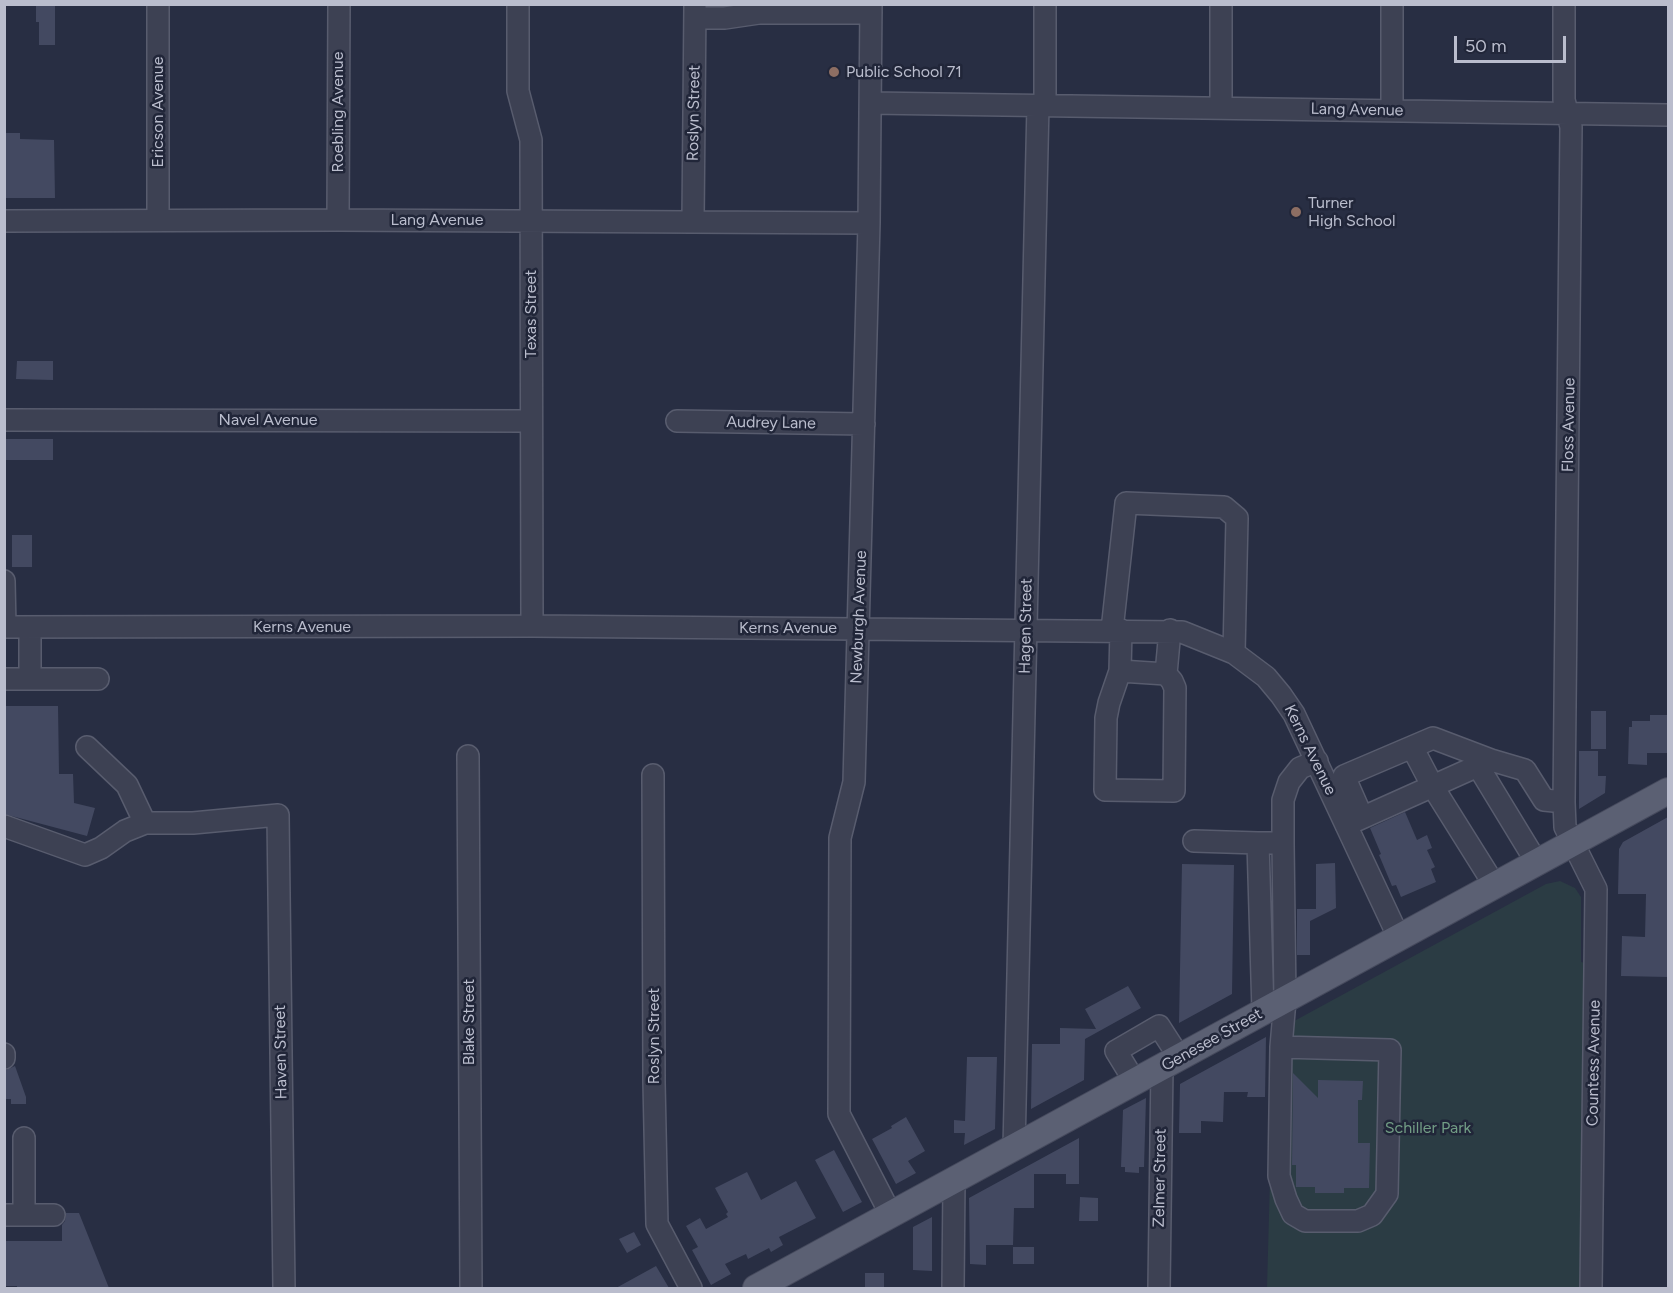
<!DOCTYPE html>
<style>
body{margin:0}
#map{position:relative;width:1673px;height:1293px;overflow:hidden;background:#282e43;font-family:Figtree,sans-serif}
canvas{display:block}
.frame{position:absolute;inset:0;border:6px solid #babdcd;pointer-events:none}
.scale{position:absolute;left:1454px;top:36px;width:112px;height:27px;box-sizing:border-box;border:3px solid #babdcd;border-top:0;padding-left:8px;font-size:18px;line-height:21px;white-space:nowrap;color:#babdcd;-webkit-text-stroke:4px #212639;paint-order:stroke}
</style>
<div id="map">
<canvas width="1673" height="1293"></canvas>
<div class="frame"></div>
<div class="scale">50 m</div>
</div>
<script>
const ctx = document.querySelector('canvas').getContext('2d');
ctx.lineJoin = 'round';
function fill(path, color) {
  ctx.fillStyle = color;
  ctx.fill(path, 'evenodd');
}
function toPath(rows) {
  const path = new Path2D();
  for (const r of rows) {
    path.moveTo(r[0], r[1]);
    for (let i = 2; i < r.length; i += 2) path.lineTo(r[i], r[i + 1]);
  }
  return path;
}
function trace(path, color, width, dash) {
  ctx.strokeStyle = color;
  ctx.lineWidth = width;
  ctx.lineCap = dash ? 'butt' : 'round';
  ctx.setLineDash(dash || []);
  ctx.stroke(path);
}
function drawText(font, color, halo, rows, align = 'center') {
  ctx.font = font + ' Figtree,sans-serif';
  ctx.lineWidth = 5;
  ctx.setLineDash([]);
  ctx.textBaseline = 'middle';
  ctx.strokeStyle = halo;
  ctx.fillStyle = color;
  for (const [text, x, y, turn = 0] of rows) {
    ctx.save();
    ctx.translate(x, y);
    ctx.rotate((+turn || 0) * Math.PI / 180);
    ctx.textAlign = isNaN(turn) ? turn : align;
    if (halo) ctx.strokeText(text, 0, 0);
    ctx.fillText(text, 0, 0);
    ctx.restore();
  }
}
fill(toPath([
 [1560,881,1575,888,1581,897,1581,962,1586,963,1582,1288,1267,1288,1274,1032,1546,884]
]), '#2b3c44');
fill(toPath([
 [36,4,55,4,55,45,39,45,39,22,36,22],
 [4,133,20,133,20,139,54,140,55,198,4,198],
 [17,361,53,361,53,380,16,379],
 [4,439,53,439,53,460,4,460],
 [12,535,32,535,32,567,12,567],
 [4,706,58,706,59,774,73,774,74,803,95,808,87,836,4,814],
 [1591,711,1606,711,1606,749,1591,749],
 [1650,715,1667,715,1667,753,1647,753,1647,765,1628,764,1629,727,1632,727,1632,721,1650,721],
 [1579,751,1598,751,1598,776,1606,776,1605,793,1579,809],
 [1405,812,1417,840,1427,835,1432,848,1427,850,1435,867,1431,869,1436,882,1401,897,1396,885,1392,886,1379,855,1381,854,1370,828],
 [1668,817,1668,977,1621,976,1622,936,1645,937,1646,894,1618,894,1619,849,1623,842],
 [1335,863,1336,908,1310,921,1310,955,1297,955,1297,909,1316,909,1316,864],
 [1182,864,1234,865,1232,994,1179,1023],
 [1128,986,1141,1008,1085,1039,1084,1080,1031,1109,1032,1044,1060,1044,1060,1028,1096,1029,1085,1009],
 [1266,1037,1265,1097,1247,1097,1248,1092,1224,1092,1223,1122,1201,1121,1201,1133,1179,1133,1180,1084],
 [967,1057,997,1057,995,1129,964,1145,965,1133,954,1133,954,1120,965,1121],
 [15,1066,26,1097,26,1104,11,1104,11,1099,4,1099,4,1071],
 [1293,1073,1318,1098,1318,1080,1363,1081,1362,1100,1358,1100,1358,1143,1370,1143,1369,1188,1344,1188,1344,1193,1315,1193,1315,1187,1296,1187,1296,1165,1292,1165],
 [1146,1098,1144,1167,1139,1167,1139,1173,1125,1172,1125,1167,1121,1167,1123,1110],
 [906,1117,925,1151,908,1161,916,1173,896,1184,872,1139,892,1128,891,1126],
 [1079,1138,1079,1184,1066,1184,1066,1174,1034,1174,1034,1208,1014,1208,1013,1245,986,1245,986,1265,970,1264,969,1198],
 [834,1150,862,1202,843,1212,815,1160],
 [747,1172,761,1200,796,1181,816,1218,779,1237,783,1245,771,1252,769,1248,748,1259,746,1254,725,1264,731,1274,711,1285,692,1250,698,1247,686,1226,700,1218,706,1229,728,1217,726,1214,728,1212,715,1188],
 [1080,1197,1098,1198,1098,1221,1079,1221],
 [66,1213,79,1213,109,1288,17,1288,17,1286,4,1286,4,1241,62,1241,62,1225,65,1221],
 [932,1217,932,1271,913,1270,913,1227],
 [634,1232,641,1245,627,1253,619,1239],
 [1013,1247,1034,1247,1034,1264,1013,1264],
 [656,1266,669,1288,616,1288],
 [865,1273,884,1273,884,1288,865,1288]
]), '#434961');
const minor = toPath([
 [518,4,518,91,531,140,532,626],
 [871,4,869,223,854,782,840,838,839,1114,891,1215],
 [1045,4,1045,106],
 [1221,4,1221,108],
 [1392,4,1392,111],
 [1564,4,1564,100,1571,127,1564,802,1565,827,1596,889,1591,1288],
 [695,18,725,18,759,13,871,13],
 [871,103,1668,115],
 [158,220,158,4],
 [338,220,339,4],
 [4,221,338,220,869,223],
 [693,221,695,4],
 [4,420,531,421],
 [677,421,864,424],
 [4,581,5,627],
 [4,627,532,626,1182,632,1234,653,1266,677,1281,695,1294,714,1399,938],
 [1112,630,1126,503,1224,507,1237,518,1234,653],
 [1120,671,1166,674,1172,681,1175,688,1174,791,1105,790,1106,718,1109,703,1120,671,1121,630],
 [1166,674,1170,630],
 [4,679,30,679,30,627],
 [30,679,98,679],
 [87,747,127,785,145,823],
 [1412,747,1433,787,1495,886],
 [468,756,471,1288],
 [1478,766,1537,863],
 [653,775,654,1082,657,1224,691,1288],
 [1362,817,1344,776,1433,738,1491,760],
 [1346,825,1491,760,1525,770,1544,800,1564,802],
 [4,826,85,855,101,848,125,831,145,823,193,823,278,815,284,1288],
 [1194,841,1258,843,1263,1012],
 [1258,843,1283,843,1285,1000,1281,1047,1279,1176,1286,1199,1293,1214,1305,1221,1358,1221,1372,1215,1387,1194,1390,1050,1281,1047],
 [1283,843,1283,800,1289,782,1300,768,1317,761],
 [4,1054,4,1058],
 [1135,1082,1116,1051,1159,1026,1179,1057],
 [24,1138,24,1215],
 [1014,1148,1038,105],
 [4,1215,54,1215],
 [953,1288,954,1181],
 [1159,1288,1162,1067]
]);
const major = toPath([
 [756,1288,1668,791]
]);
trace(minor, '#585c6e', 24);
trace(major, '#464a5d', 28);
trace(minor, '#3d4153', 21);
trace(major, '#5b6073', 26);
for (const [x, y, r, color] of [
 [834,72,6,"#8d6e63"],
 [1296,212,6,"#8d6e63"]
]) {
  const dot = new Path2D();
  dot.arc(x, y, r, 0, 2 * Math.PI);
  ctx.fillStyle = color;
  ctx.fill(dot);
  trace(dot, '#212639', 2);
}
drawText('16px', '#babdcd', '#212639', [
 ["Public School 71",846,72],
 ["Turner",1308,203],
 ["High School",1308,221]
], 'left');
drawText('16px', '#babdcd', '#212639', [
 ["Lang Avenue",1357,110,1],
 ["Ericson Avenue",158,112,-90],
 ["Roebling Avenue",338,112,-90],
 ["Roslyn Street",694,113,-89],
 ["Lang Avenue",437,220],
 ["Texas Street",531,314,-90],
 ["Navel Avenue",268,420],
 ["Audrey Lane",771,423,1],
 ["Floss Avenue",1569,425,-89],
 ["Newburgh Avenue",859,617,-88],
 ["Hagen Street",1026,626,-89],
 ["Kerns Avenue",302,627],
 ["Kerns Avenue",788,628],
 ["Kerns Avenue",1310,750,64],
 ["Blake Street",469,1022,-90],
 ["Roslyn Street",654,1036,-90],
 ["Genesee Street",1212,1040,-29],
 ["Haven Street",281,1052,-91],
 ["Countess Avenue",1594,1063,-89],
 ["Zelmer Street",1160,1178,-89]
]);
drawText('16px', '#729d85', '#212639', [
 ["Schiller Park",1428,1128]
]);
</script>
